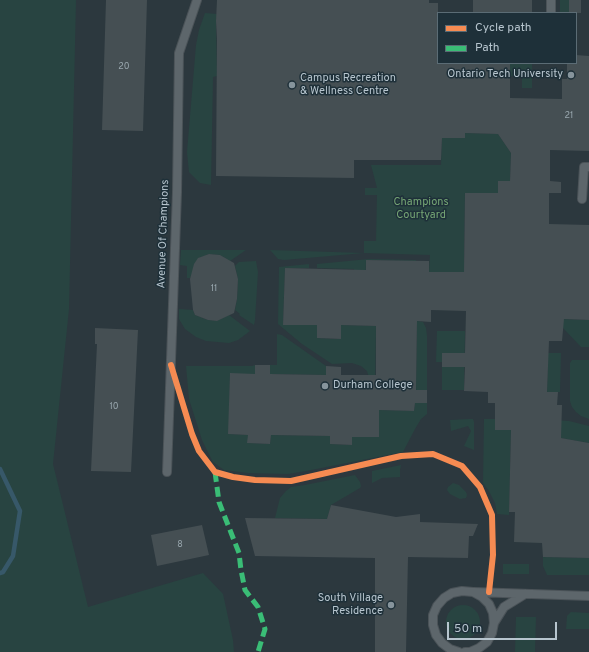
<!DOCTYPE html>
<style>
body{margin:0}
#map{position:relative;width:589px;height:652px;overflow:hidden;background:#2c383e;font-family:Overpass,sans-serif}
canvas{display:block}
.legend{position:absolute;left:437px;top:12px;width:140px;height:52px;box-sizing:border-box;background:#1e3039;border:1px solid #5b6c75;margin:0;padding:5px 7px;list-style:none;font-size:12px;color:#b7c5ce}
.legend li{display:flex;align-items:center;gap:8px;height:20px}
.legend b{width:20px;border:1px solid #5b6c75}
.scale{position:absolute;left:447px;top:622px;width:110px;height:18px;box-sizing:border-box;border:2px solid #b7c5ce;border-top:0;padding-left:5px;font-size:12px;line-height:14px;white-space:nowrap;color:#b7c5ce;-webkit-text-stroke:3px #1e3039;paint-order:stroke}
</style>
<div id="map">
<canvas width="589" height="652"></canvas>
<ul class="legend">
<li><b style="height:5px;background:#f68b52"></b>Cycle path</li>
<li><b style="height:5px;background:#3abd76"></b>Path</li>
</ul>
<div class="scale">50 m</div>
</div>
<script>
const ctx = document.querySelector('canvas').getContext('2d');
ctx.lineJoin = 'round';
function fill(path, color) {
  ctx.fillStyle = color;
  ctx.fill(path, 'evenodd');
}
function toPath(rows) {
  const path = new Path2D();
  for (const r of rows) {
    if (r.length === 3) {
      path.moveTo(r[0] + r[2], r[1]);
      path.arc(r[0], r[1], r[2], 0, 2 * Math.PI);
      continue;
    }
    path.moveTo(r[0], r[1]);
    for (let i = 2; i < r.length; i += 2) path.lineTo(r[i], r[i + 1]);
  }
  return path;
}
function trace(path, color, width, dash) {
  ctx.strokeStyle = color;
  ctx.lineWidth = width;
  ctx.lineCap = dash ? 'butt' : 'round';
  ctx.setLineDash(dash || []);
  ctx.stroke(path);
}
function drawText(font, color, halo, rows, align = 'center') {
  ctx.font = font + ' Overpass,sans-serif';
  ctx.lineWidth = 3;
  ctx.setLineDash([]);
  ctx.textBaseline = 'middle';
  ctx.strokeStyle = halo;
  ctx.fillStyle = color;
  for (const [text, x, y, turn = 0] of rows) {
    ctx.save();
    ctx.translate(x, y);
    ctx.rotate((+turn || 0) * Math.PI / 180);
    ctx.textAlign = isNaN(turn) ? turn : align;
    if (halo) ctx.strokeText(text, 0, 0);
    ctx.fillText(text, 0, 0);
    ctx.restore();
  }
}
fill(toPath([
 [0,0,76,0,69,309,53,464,88,607,203,573,223,594,233,640,234,652,0,652],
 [560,0,569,0,569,13,560,13],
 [205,13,217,14,216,21,217,76,213,77,211,185,200,183,189,172,187,152,196,45,199,30],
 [510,63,532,63,532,88,522,88,522,76,510,76],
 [465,133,498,134,511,153,510,181,498,181,498,193,465,193,464,261,495,272,429,272,430,255,364,253,284,260,278,259,270,250,364,253,364,241,376,241,377,195,365,195,365,188,377,188,371,165,441,165,442,138],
 [181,250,246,250,230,261,220,255,209,254,199,258,190,278,187,278,187,266,180,265],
 [369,259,416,260,416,261,366,260,365,291,354,290,354,269,317,268,317,264],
 [256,261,258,272,255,320,254,325,239,315,240,314,235,310,237,299,238,279,235,266,239,262],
 [309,264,309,268,285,268,283,325,317,325,317,338,340,339,341,325,376,326,375,390,369,378,367,371,361,366,352,363,332,364,302,344,278,324,279,267],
 [179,309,193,310,195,315,208,320,217,321,229,315,250,331,238,340,229,343,206,341,196,337,185,329,179,319],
 [560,319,589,320,589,347,581,347,563,328],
 [417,321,423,322,426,328,427,336,427,390,416,390],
 [437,331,465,331,464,390,442,390,442,362,436,362],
 [277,334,282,335,326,366,326,375,270,374,270,365,277,365],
 [548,353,561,353,560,392,547,392],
 [572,360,589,360,589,419,581,416,576,412,572,407,570,401,570,363],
 [255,365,255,374,230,374,229,434,248,435,248,443,270,444,271,435,330,436,330,444,351,445,352,437,379,437,379,410,414,411,415,403,427,403,427,414,421,419,415,429,403,452,306,471,288,474,248,473,224,470,213,462,202,440,189,399,186,366,252,366],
 [469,419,473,419,474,422,474,450,464,446,471,431,468,426,451,431,450,420],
 [484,419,495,419,495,430,511,430,509,515,497,514,495,503,489,491,483,483],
 [554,420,569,421,589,426,589,443,561,438],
 [401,465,400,470,400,477,382,478,372,483,372,471],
 [355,475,360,482,361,486,360,488,331,505,327,519,275,518,280,498,286,491,291,487,305,485],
 [453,483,459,485,466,492,467,495,466,498,460,499,450,494,447,490,448,487],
 [543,557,589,558,589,575,547,575,543,566],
 [503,564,529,564,529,574,503,574],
 [463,622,17],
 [571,612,589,613,589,629,566,629,567,616],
 [516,617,536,617,535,652,515,652]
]), '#284441');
trace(toPath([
 [0,469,20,511,13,556,3,572,0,573]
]), '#375869', 4.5);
fill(toPath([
 [106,0,147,0,143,131,102,130],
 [217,0,429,0,429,3,438,3,438,63,510,63,510,98,562,99,562,79,567,79,567,63,576,63,576,55,589,56,589,151,550,150,550,181,561,182,561,193,549,193,549,224,589,225,589,320,564,319,562,341,549,341,547,392,558,392,557,405,562,405,561,438,589,443,589,558,543,557,542,543,514,542,515,512,509,512,511,430,495,430,495,403,488,403,488,392,464,391,465,367,442,367,442,353,465,353,466,311,431,310,431,322,417,321,416,390,427,390,427,403,415,403,414,411,379,410,379,437,352,437,352,445,330,444,330,436,271,435,270,444,247,443,248,435,228,434,230,373,255,374,255,365,270,365,270,374,326,375,326,366,341,367,341,375,376,375,376,326,341,325,341,339,317,338,317,325,283,325,285,268,366,270,366,260,429,261,429,272,464,272,465,193,498,193,498,181,510,181,511,153,498,134,465,133,465,138,442,138,441,160,354,160,354,178,216,176,217,39,216,21],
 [473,0,532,0,532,13,473,13],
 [569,0,581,0,581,13,569,13],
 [209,254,220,255,234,263,238,279,237,299,234,313,217,321,208,320,195,315,193,310,190,279,194,264,198,258],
 [95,328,138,330,131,472,91,471,97,344,95,344],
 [331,505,396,517,420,514,420,522,478,524,473,536,469,536,468,558,408,557,406,652,375,652,375,558,255,556,245,518,327,519],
 [202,525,209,555,157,566,151,535]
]), '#454f53');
const lane = toPath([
 [551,13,551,0],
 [582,199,584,167,589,167],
 [167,472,177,192,179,53,197,0],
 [474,592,589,596],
 [494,623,504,607,525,594],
 [459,652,450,649,442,643,436,635,433,625,433,615,437,606,444,598,452,593,462,591,473,592,482,597,489,604,493,613,494,623,492,633,487,642,479,648,470,652,465,652]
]);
trace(lane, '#4b5358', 10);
trace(lane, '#5d666b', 8);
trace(toPath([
 [215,472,219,502,239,553,241,570,245,590,258,607,265,629,258,652]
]), '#3abd76', 5, [10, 5]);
trace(toPath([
 [171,365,192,434,199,451,215,472,233,477,255,480,291,481,401,456,433,454,462,466,480,487,492,515,493,555,489,592]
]), '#f68b52', 6);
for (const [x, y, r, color] of [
 [571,75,4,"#86949c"],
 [292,85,4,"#86949c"],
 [325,386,4,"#86949c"],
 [391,605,4,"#86949c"]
]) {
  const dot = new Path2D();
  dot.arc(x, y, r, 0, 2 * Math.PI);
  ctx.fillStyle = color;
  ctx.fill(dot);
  trace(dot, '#1e3039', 1.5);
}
drawText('9px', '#9aa8af', null, [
 ["20",124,67],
 ["21",569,116],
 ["11",214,289],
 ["10",114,407],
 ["8",180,545]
]);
drawText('11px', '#b7c5ce', '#1e3039', [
 ["Ontario Tech University",563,75],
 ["Campus Recreation",300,79,"left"],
 ["& Wellness Centre",300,92,"left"],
 ["Durham College",333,386,"left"],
 ["South Village",383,599],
 ["Residence",383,612]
], 'right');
drawText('11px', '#75a574', '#1e3039', [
 ["Champions",421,203],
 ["Courtyard",421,216]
]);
drawText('11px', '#b7c5ce', '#1e3039', [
 ["Avenue Of Champions",164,234,-88]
]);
</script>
